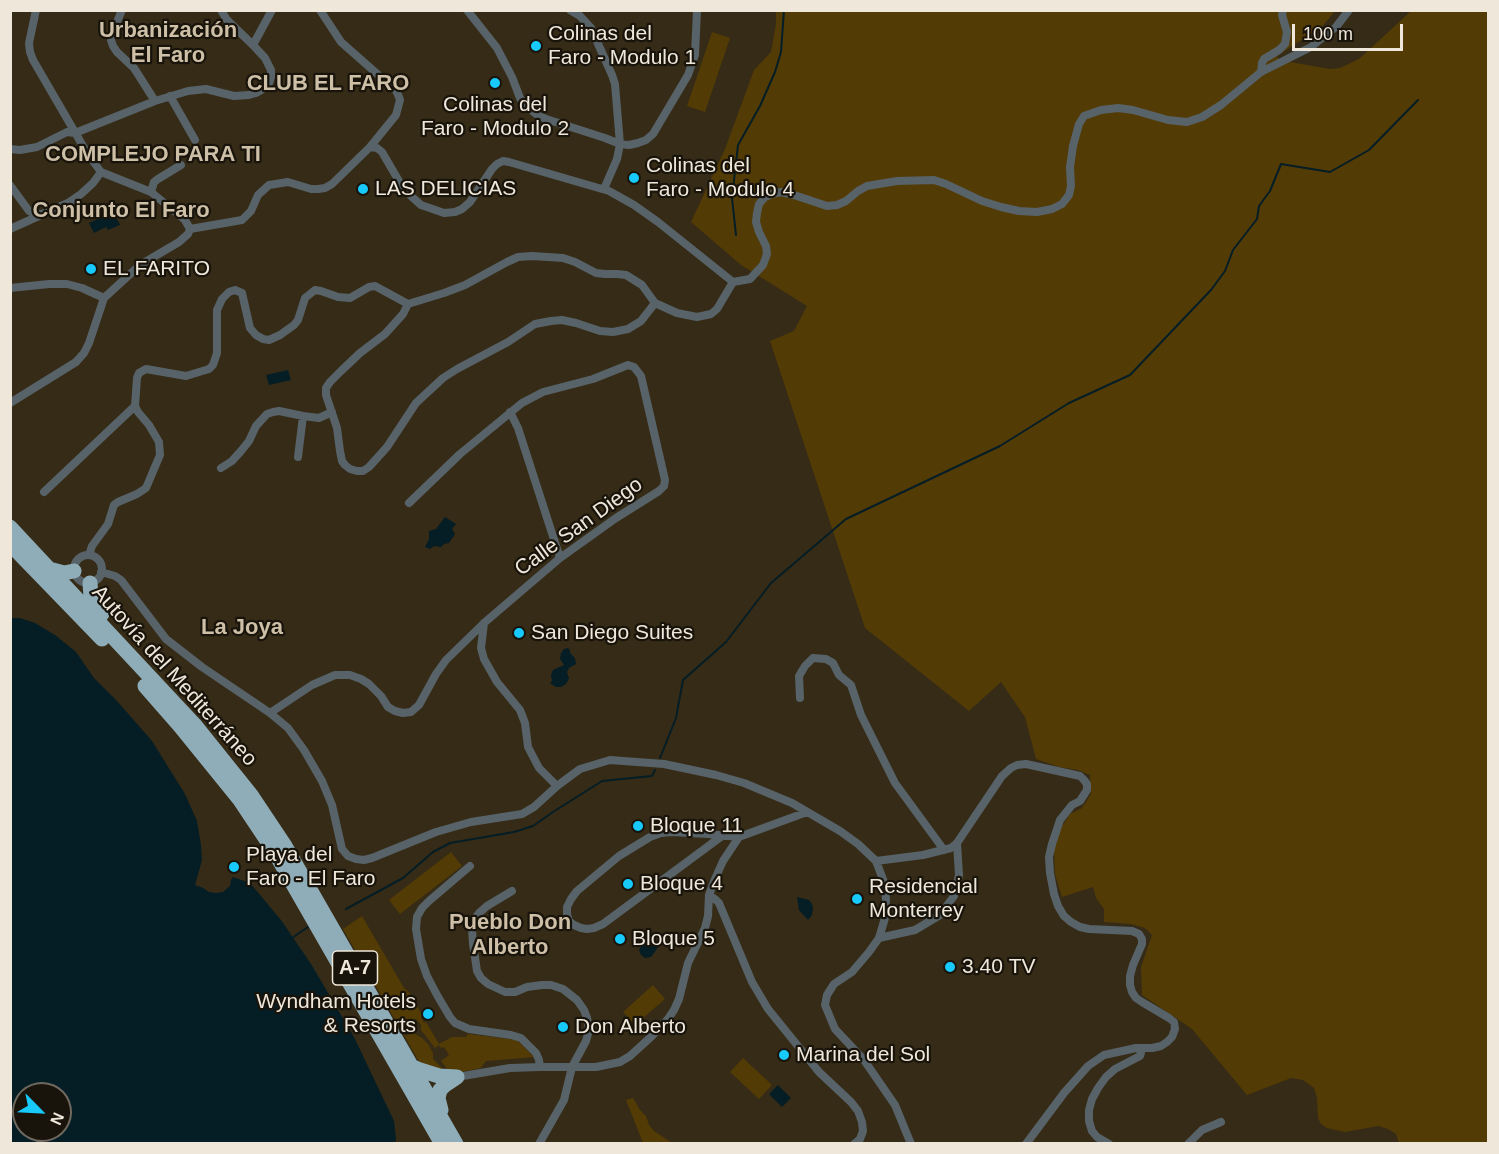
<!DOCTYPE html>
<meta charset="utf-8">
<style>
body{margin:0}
#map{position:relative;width:1499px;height:1154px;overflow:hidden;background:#362b16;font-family:Helvetica,sans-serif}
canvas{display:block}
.frame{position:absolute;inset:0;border:12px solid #eee7da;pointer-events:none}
.north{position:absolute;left:12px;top:1082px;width:60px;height:60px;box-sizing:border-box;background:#19140b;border:2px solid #6e685e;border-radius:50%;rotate:114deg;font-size:16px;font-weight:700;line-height:24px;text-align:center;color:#eee7da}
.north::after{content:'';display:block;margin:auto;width:21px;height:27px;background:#17cafb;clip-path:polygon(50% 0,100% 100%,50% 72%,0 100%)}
.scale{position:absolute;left:1292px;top:24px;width:111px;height:27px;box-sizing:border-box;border:3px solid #eee7da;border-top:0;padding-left:8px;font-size:18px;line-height:21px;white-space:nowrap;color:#eee7da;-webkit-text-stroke:4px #19140b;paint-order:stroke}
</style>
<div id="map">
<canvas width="1499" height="1154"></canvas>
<div class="frame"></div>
<div class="north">N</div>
<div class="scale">100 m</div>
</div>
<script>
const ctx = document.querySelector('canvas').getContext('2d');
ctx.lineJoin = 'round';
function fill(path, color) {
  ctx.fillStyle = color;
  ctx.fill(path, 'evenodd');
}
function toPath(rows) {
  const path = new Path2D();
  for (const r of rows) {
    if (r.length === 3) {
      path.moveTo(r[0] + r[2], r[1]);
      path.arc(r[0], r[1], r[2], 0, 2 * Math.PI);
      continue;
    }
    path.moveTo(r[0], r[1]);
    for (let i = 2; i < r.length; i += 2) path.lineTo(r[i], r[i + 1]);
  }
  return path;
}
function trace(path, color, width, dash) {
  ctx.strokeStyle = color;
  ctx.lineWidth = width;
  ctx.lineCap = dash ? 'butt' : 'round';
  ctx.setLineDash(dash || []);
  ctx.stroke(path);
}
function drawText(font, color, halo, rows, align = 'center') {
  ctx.font = font + ' Helvetica,sans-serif';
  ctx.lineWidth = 4.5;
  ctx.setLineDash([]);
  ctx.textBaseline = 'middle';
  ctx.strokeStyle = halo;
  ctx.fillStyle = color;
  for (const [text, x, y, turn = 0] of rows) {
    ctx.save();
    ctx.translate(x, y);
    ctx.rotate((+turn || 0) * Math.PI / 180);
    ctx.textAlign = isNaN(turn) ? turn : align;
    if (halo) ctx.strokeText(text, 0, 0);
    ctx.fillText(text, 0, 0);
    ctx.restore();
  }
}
fill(toPath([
 [776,11,1335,11,1322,27,1277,56,1282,64,1290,62,1330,69,1340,68,1359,59,1411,11,1488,11,1488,1143,1399,1143,1396,1134,1388,1129,1378,1126,1345,1132,1327,1128,1321,1124,1318,1118,1317,1098,1314,1088,1303,1080,1291,1078,1247,1095,1192,1029,1142,995,1141,967,1152,935,1145,928,1131,924,1104,922,1104,909,1096,898,1093,887,1062,897,1055,874,1054,849,1059,831,1070,814,1082,808,1091,794,1090,775,1078,770,1059,767,1036,759,1025,717,1001,682,969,711,865,628,770,341,794,331,807,306,741,265,691,222,725,149,754,70,771,52,776,24],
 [712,32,730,38,705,112,687,106],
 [451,852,462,866,400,914,389,900],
 [362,916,404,988,409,992,423,1016,421,1017,424,1023,426,1022,439,1044,452,1037,466,1037,468,1034,509,1039,517,1040,534,1057,486,1061,481,1068,451,1074,441,1061,449,1055,444,1047,441,1048,439,1045,435,1048,421,1030,421,1025,416,1019,410,1020,403,1031,406,1036,412,1032,422,1038,428,1044,433,1053,433,1059,445,1071,421,1065,343,929],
 [653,985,665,999,635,1025,623,1012],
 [743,1058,772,1085,759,1099,730,1072],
 [633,1098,640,1110,646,1116,649,1125,654,1131,672,1143,643,1143,626,1100]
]), '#533b06');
fill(toPath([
 [113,211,120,225,108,230,106,227,94,233,89,223],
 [288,370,291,380,269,385,266,375],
 [445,517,456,524,452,529,455,534,449,543,444,544,441,547,434,546,430,549,425,547,429,539,429,531,436,529],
 [11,618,20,618,35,623,55,635,76,652,94,678,117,701,152,741,185,794,197,821,201,845,202,860,195,885,203,888,209,892,216,893,223,892,230,886,231,880,233,877,250,883,281,920,311,964,354,1037,394,1121,396,1139,395,1143,11,1143],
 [24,1094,60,1094,60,1130,24,1130],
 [568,648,570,650,570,653,575,658,576,664,569,668,567,672,569,678,566,684,561,687,556,687,550,683,552,681,551,675,553,670,564,665,560,659,561,653,564,649],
 [797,897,809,900,812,904,813,909,812,915,808,920,799,910],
 [656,940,659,946,651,957,645,958,641,955,639,950,642,945],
 [778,1085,791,1098,782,1107,769,1094]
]), '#051d25');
trace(toPath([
 [736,235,732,198,738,145,760,106,775,72,781,52,784,10],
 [660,758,676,718,683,680,726,642,771,583,846,519,1000,446,1069,403,1130,375,1211,290,1225,271,1233,250,1257,219,1259,206,1270,191,1281,164,1330,172,1369,150,1418,100],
 [346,909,403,878,433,852,450,843,514,832,533,826,553,812,602,781,652,776,655,770],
 [292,938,308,927]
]), '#051d25', 2);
trace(toPath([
 [36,10,29,43,30,52,33,60,87,153,101,172,151,192,185,220,190,229],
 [122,10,112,34,111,40,113,46,117,52,134,68,155,101],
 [221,10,227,20,253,45],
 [320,10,341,42,392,87,397,92,400,100,396,115,370,147],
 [467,10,497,48,512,77,520,98,526,106,539,116,546,119,605,138,620,144,615,84,612,75,591,28,580,16,570,10],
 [1261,72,1262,63,1264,59,1279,50,1285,44,1287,32,1282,15,1283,10],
 [170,96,195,140],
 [10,149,20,150,37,147,67,132,75,133,155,101,188,91,206,89,234,96,249,95,256,93,263,89,269,83,271,77,271,70,265,58,253,45,272,10],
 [10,185,29,211,35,214,42,214,68,203,81,194,93,183,101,172],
 [604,189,617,159,620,144,629,145,638,143,646,140,653,134,688,75,695,55,697,10],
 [151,192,154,182,158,179,181,165],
 [10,229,41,215],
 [733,282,750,279,763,265,767,254,766,246,759,232,756,222,757,213,759,204,765,197,772,194,781,192,794,195,827,206,837,205,846,201,858,191,867,186,897,181,934,180,946,184,982,201,1001,207,1019,211,1037,212,1052,209,1062,204,1069,195,1071,186,1070,167,1073,146,1079,124,1084,116,1101,110,1118,108,1133,110,1168,120,1187,122,1202,117,1221,105,1261,72,1311,47,1336,27,1349,10],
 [10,288,49,284,67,284,82,288,104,298,140,265,179,242,188,234,190,229,242,220,251,211,258,195,269,185,288,182,311,189,318,189,325,188,332,184,370,147,377,148,382,152,403,188,412,197,421,205,444,213,455,212,462,209,470,202,492,169,497,164,503,161,509,162,609,191,634,205,658,222,733,282],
 [408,304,403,314,385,334,360,353,341,371,330,382,326,388,326,395,337,428,340,451,342,461,345,465,350,469,357,471,363,471,369,467,387,447,416,403,443,378,457,369,508,342,535,324,551,321,562,320,576,323,600,331,613,332,628,329,641,321,655,303],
 [408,304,444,293,465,285,507,262,518,257,532,256,563,258,575,262,596,273,605,274,617,274,626,275,642,285,655,303,677,313,697,317,711,314,717,309,733,282],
 [10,403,76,362,84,353,89,343,104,298],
 [510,412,518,428,560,558],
 [298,457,303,416],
 [221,468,232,461,241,451,249,441,256,426,267,414,273,412,279,411,303,416,319,418,332,412],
 [44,492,135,406],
 [89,555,92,546,108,524,114,505,118,502,137,494,146,488,160,455,159,442,149,425,138,412,135,406,137,378,139,373,146,369,186,376,209,369,213,365,217,353,217,310,222,299,229,292,235,290,242,293,250,328,256,335,263,339,269,340,280,335,294,325,298,320,305,298,315,290,321,291,338,297,350,298,369,287,375,286,408,304],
 [88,569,14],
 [101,572,115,576,121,580,166,639,202,667,270,713,288,728,304,750,322,781,332,805,342,849,348,856,356,859,364,860,372,858,436,832,471,822,522,814,534,807,557,786,580,769,610,760,664,764,716,775,744,783,792,803,840,831,858,844,876,861,884,882,886,899,885,918,879,938,869,952,852,972,834,984,827,995,825,1005,835,1029,864,1060,895,1105,911,1144],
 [484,623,481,648,484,659,497,682,520,710,525,723,528,747,539,768,557,786],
 [800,698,799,676,805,666,813,658,826,659,833,663,839,675,851,685,861,715,895,783,944,850],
 [270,713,312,685,335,675,350,675,361,679,369,684,381,696,388,707,395,711,403,713,411,712,419,705,436,674,446,660,484,623,560,558,616,518,659,491,664,486,665,480,641,376,634,367,628,365,593,379,543,392,522,403,460,454,409,503],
 [722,836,603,924,594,928,587,929,581,928,574,925,569,921,567,914,567,907,571,899,577,891,619,856,650,837,661,833,672,832,708,834,739,837],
 [876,861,923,855,951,848,957,843,1002,776,1011,768,1017,765,1026,764,1080,776,1084,780,1087,784,1087,790,1080,801,1072,805,1060,820,1052,844,1049,857,1050,873,1054,894,1058,906,1064,916,1071,922,1080,927,1089,929,1132,931,1139,934,1142,939,1142,944,1133,965,1130,976,1130,985,1132,992,1136,998,1142,1002,1169,1018,1174,1022,1175,1029,1172,1037,1167,1042,1161,1046,1152,1048,1136,1048],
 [470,866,429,901,422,908,417,917,416,929,421,959,427,976,437,995,450,1017,455,1023,469,1029,511,1035,521,1038,536,1053,539,1060,540,1067],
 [512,891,487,906,479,913,474,920,472,929,473,944,477,971,481,978,488,984,505,992,515,992,527,987,542,985,551,985,563,989,577,1000,584,1010,587,1018,589,1030,586,1041,572,1067,564,1100,539,1144],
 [709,895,716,900,719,903,752,982,768,1009,819,1072,851,1102,858,1111,862,1122,863,1131,860,1139,854,1144],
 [879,938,915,930,940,915,954,896,959,875,957,843],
 [457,1077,510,1068,540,1067,596,1067,620,1062,630,1056,652,1036,668,1019,674,1010,679,999,688,963,705,928,708,916,709,895,715,879,723,861,739,837,807,812],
 [1026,1144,1064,1093,1088,1066,1104,1055,1136,1048,1140,1050,1141,1053,1140,1056,1115,1069,1106,1077,1098,1088,1092,1099,1089,1110,1089,1121,1092,1131,1097,1137,1109,1144],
 [1188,1144,1202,1130,1221,1122]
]), '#576368', 8);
trace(toPath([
 [10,527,194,724,251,795,285,846,456,1144],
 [10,544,102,639],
 [49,569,64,573,74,571],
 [90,583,91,597,96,607,102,614],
 [145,686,180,726,240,800,274,851,442,1144],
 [411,1066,420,1070,439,1076,457,1077],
 [441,1110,438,1098,440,1090,445,1085,457,1077]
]), '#8fadb9', 15);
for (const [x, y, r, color] of [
 [536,46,6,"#17cafb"],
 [495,83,6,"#17cafb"],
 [634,178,6,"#17cafb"],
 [363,189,6,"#17cafb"],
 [91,269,6,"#17cafb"],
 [519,633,6,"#17cafb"],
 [638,826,6,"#17cafb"],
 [234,867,6,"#17cafb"],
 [628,884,6,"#17cafb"],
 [857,899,6,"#17cafb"],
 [620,939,6,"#17cafb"],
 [950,967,6,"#17cafb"],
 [428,1014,6,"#17cafb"],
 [563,1027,6,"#17cafb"],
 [784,1055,6,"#17cafb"]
]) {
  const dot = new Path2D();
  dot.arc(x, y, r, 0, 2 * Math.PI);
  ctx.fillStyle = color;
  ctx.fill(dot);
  trace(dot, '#19140b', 2);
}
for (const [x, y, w] of [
 [355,968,45]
]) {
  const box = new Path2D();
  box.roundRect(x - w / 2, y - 17, w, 34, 4.5);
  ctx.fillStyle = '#19140b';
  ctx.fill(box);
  trace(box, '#eee7da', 1.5);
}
drawText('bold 20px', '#eee7da', null, [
 ["A-7",355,968]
]);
drawText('21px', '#eee7da', '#19140b', [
 ["Colinas del",548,34],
 ["Faro - Modulo 1",548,58],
 ["Colinas del",495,105,"center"],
 ["Faro - Modulo 2",495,129,"center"],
 ["Colinas del",646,166],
 ["Faro - Modulo 4",646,190],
 ["LAS DELICIAS",375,189],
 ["EL FARITO",103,269],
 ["San Diego Suites",531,633],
 ["Bloque 11",650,826],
 ["Playa del",246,855],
 ["Faro - El Faro",246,879],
 ["Bloque 4",640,884],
 ["Residencial",869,887],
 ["Monterrey",869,911],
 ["Bloque 5",632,939],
 ["3.40 TV",962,967],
 ["Wyndham Hotels",416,1002,"right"],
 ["& Resorts",416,1026,"right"],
 ["Don Alberto",575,1027],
 ["Marina del Sol",796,1055]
], 'left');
drawText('21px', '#eee7da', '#19140b', [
 ["Calle San Diego",579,527,-36],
 ["Autovía del Mediterráneo",174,676,48]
]);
drawText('bold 22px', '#cebfa7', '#19140b', [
 ["Urbanización",168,31],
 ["El Faro",168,56],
 ["CLUB EL FARO",328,84],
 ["COMPLEJO PARA TI",153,155],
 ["Conjunto El Faro",121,211],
 ["La Joya",242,628],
 ["Pueblo Don",510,923],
 ["Alberto",510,948]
]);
</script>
